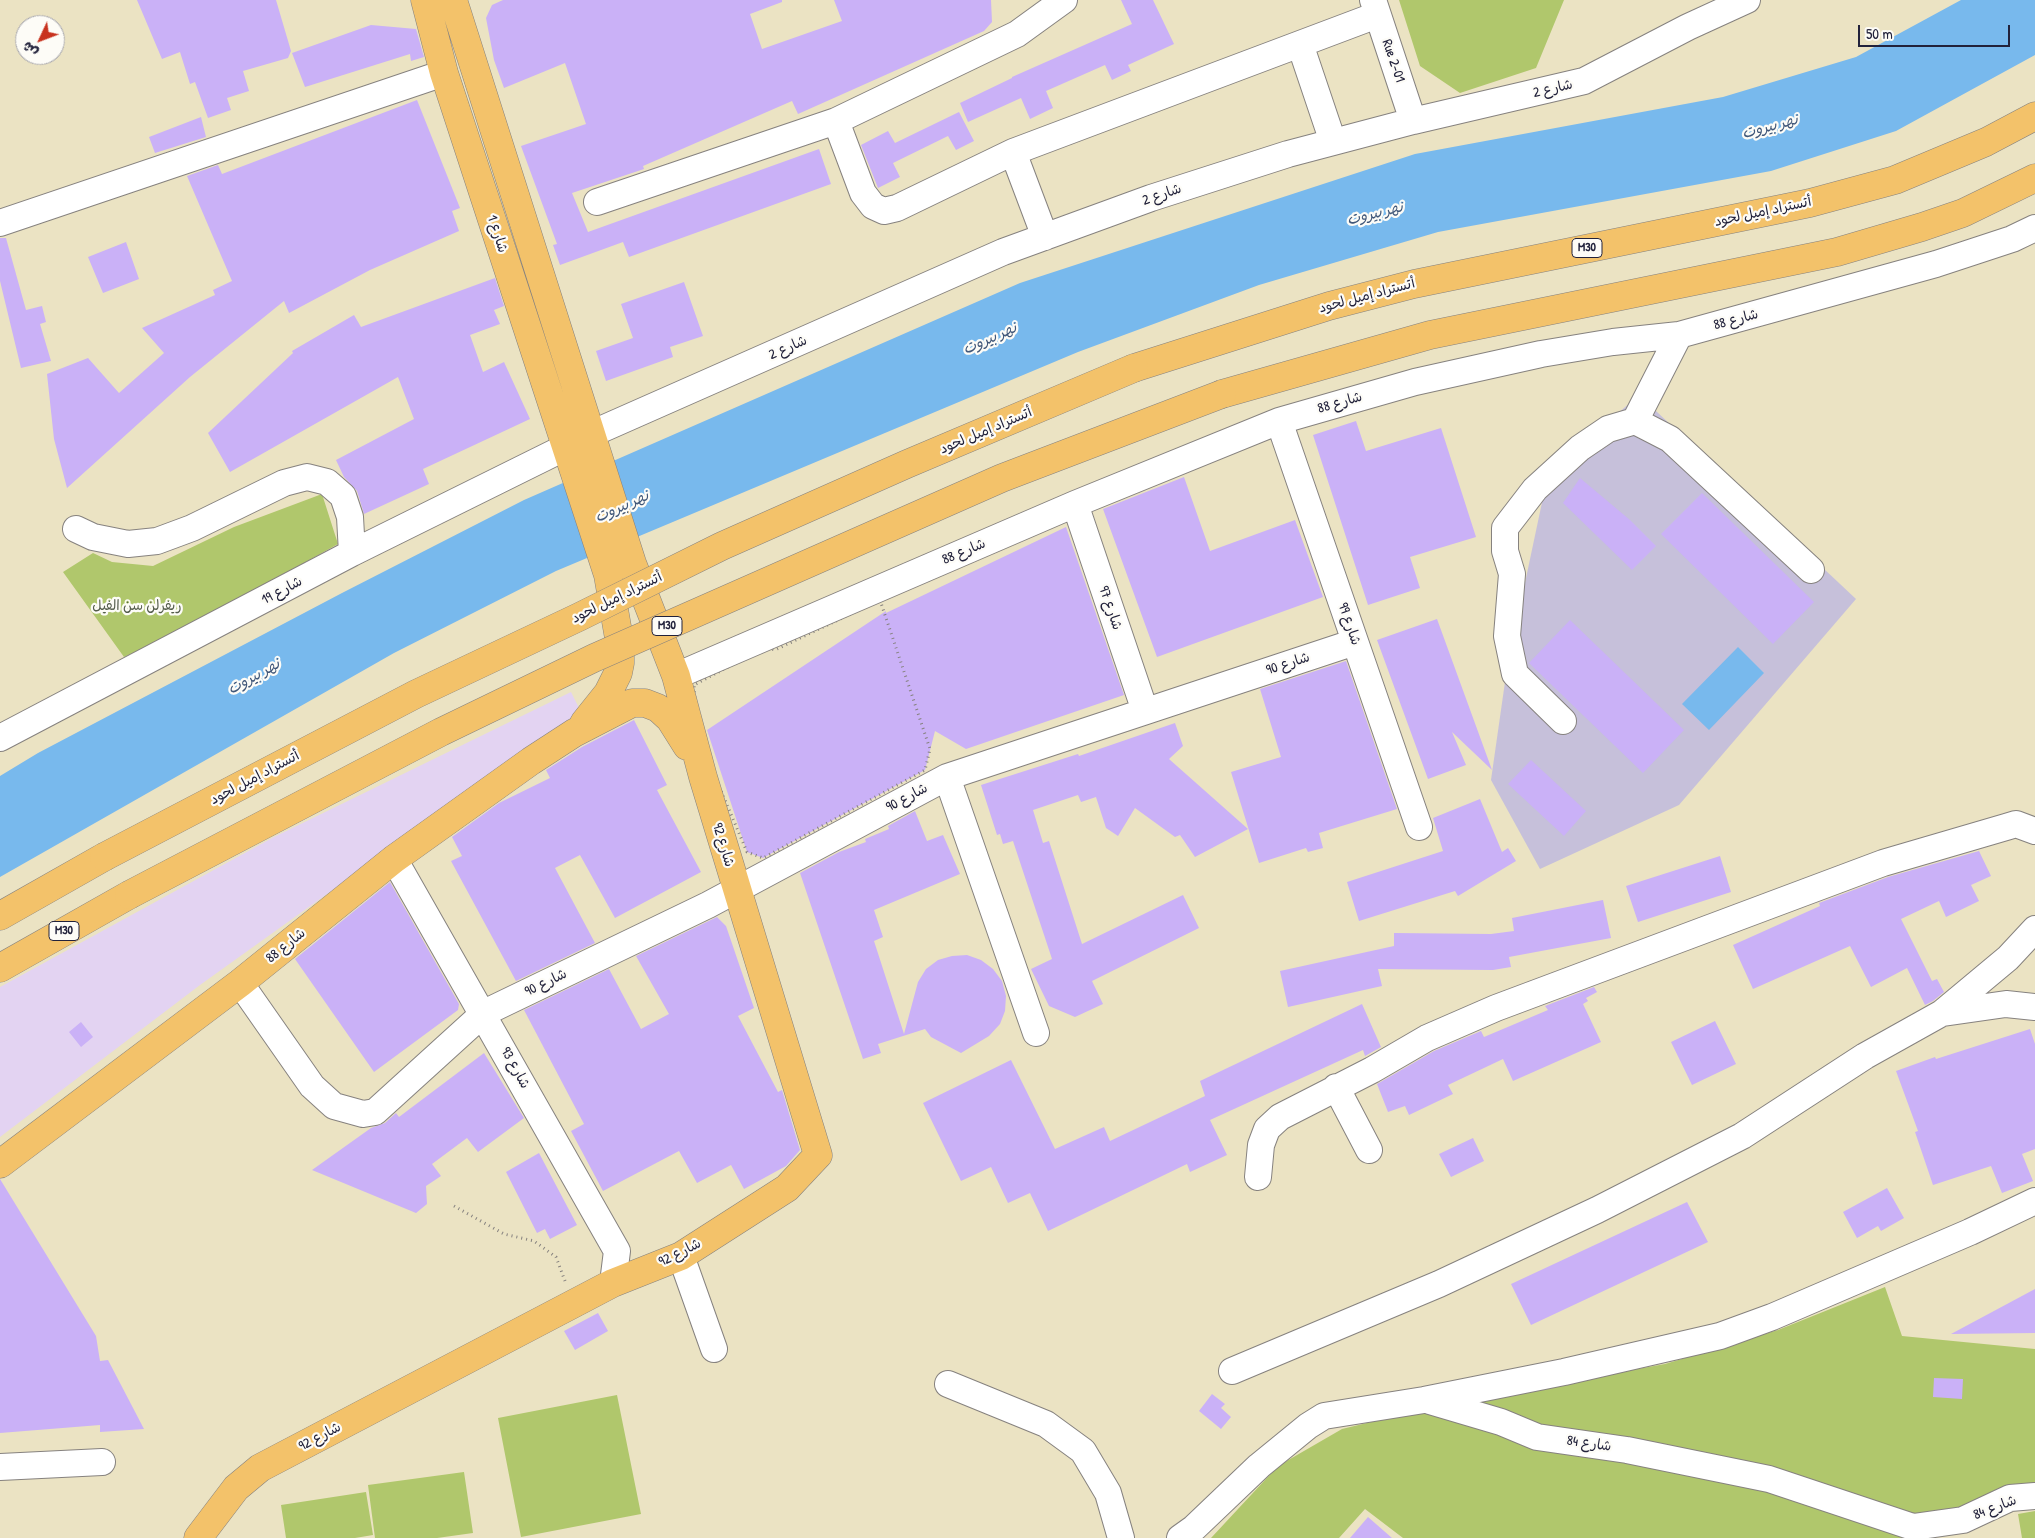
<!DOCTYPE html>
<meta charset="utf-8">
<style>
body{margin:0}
#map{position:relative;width:2035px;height:1538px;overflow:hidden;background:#ebe3c3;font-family:"Patrick Hand","Playpen Sans Arabic",sans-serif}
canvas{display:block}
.north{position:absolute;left:15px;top:15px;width:50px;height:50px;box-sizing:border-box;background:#fdfcf7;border:1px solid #a5a5ac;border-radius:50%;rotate:227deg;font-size:14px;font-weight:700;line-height:20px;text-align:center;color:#22223b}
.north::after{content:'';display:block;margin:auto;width:18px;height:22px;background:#c8321e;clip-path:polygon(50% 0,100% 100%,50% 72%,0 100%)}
.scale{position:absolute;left:1858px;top:25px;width:152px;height:22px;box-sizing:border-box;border:2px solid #22223b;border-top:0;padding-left:6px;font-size:15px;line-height:18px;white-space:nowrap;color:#22223b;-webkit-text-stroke:4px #fdfcf7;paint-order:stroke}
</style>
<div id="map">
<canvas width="2035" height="1538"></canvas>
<div class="north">ش</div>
<div class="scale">50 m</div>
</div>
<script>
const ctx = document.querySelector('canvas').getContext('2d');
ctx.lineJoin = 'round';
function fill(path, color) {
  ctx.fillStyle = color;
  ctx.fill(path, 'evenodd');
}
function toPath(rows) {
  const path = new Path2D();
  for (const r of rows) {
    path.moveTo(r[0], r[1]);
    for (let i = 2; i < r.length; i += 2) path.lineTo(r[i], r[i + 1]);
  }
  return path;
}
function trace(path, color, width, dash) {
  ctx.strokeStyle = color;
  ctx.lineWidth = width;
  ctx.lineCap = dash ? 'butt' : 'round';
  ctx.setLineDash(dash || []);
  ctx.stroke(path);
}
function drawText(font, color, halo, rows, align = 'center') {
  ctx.font = font + ' "Patrick Hand","Playpen Sans Arabic",sans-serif';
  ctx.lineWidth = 4.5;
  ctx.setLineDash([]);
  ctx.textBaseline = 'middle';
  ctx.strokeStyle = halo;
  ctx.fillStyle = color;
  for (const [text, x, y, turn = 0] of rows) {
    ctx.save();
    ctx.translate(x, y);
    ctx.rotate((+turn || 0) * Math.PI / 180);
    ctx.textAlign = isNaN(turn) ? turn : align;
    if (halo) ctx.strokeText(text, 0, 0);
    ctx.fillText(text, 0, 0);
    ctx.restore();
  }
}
fill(toPath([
 [571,692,581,712,200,985,0,1137,0,987,274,837]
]), '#e3d3f2');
fill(toPath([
 [1639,395,1856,599,1679,805,1540,869,1491,780,1507,668,1548,474]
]), '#c6c0da');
fill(toPath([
 [1399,0,1564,0,1536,68,1460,93,1420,66],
 [322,494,338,544,193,625,124,657,63,572,93,553,112,562,153,566,234,527],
 [1885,1287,1902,1336,2035,1349,2035,1484,1937,1519,1930,1538,1403,1538,1365,1509,1339,1538,1211,1538,1278,1466,1342,1429,1454,1402,1665,1364,1778,1330],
 [617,1395,641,1514,521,1537,498,1418],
 [464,1472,473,1533,437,1538,375,1538,368,1485],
 [366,1492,373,1535,355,1538,286,1538,281,1505],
 [2035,1511,2035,1538,2022,1538,2018,1514]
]), '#b0c76c');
fill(toPath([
 [1961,0,2035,0,2035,55,1896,131,1771,171,1438,232,1259,285,1078,352,556,571,394,653,0,877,0,776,38,753,342,593,524,500,1020,283,1415,154,1723,97,1856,57],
 [1738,647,1764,673,1709,730,1682,704]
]), '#78b9ed');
fill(toPath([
 [137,0,276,0,291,51,288,58,243,71,249,91,227,98,231,110,208,118,195,82,190,84,180,52,162,59],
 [503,0,782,0,782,2,750,14,762,49,842,21,834,0,991,0,992,22,984,31,798,114,792,101,643,166,644,169,572,193,588,232,819,149,831,184,629,257,623,242,560,265,553,245,557,244,521,146,586,124,565,63,504,88,494,60,486,18,492,5],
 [1121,0,1153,0,1174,44,1128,65,1131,71,1112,80,1105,65,1046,91,1053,108,1030,119,1021,98,968,122,960,103,1012,78,1012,77,1132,24],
 [371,25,416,29,424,57,411,61,410,54,305,87,292,53],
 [417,100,460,208,452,211,459,231,370,270,289,313,284,301,190,377,67,488,54,439,47,374,88,358,119,393,164,353,142,328,215,295,213,290,232,281,187,176,218,165,222,174],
 [959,112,974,141,956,150,948,136,893,163,900,177,878,188,861,145,888,131,895,143],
 [201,117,206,137,155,153,149,137],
 [0,238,6,238,26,310,42,306,46,322,40,324,51,361,21,368,0,281],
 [126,242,139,279,103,293,88,257],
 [495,278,504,306,494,310,500,324,470,335,483,372,504,362,530,419,423,469,429,484,364,514,357,491,344,477,336,460,414,419,398,377,230,472,208,433,293,353,292,351,354,315,361,327],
 [684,282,703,336,670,347,673,357,606,381,596,351,633,338,621,304],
 [1356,421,1366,451,1441,428,1476,537,1410,557,1420,588,1368,605,1313,435],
 [1184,477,1210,551,1295,520,1323,597,1157,657,1103,509],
 [1580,478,1630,520,1656,546,1632,570,1563,503],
 [1702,493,1814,602,1773,644,1661,534],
 [1066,527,1124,695,966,749,935,731,925,770,763,858,747,852,707,730,886,611,886,613],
 [1437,619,1492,770,1452,732,1466,765,1428,779,1377,640],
 [1570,620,1684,730,1643,773,1529,663],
 [1346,661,1397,809,1319,833,1323,848,1308,852,1306,848,1259,863,1231,772,1281,757,1260,689],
 [634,720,667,785,657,790,701,872,615,918,580,855,555,868,595,943,516,981,451,861,462,856,452,837,499,803,550,778,546,770,582,747],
 [1175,723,1183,746,1169,759,1248,829,1195,857,1180,835,1175,837,1135,808,1118,836,1106,828,1096,797,1081,802,1078,795,1033,810,1043,843,1049,841,1082,944,1183,895,1199,928,1092,981,1103,1004,1075,1017,1049,1006,1031,969,1052,959,1013,841,1003,844,1000,834,997,835,981,785,1078,754,1079,756],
 [1531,760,1586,811,1564,836,1508,784],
 [1480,799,1502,852,1508,848,1516,861,1458,896,1455,891,1359,921,1347,882,1443,851,1433,818],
 [915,811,927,841,943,835,960,874,874,910,883,937,874,941,904,1034,918,982,926,969,938,960,952,956,967,955,981,960,993,969,1002,981,1006,996,1005,1011,1000,1024,989,1036,961,1053,931,1037,925,1029,878,1044,881,1053,863,1059,800,873,839,852,866,842,865,839,889,829,888,826],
 [1979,851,1991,876,1971,885,1979,901,1946,917,1939,901,1901,919,1932,981,1937,979,1944,992,1933,1001,1925,1005,1907,968,1871,987,1850,946,1753,989,1733,945,1820,906,1819,903,1888,877],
 [1720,856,1731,892,1638,922,1626,886],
 [390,882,459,1004,458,1010,374,1072,295,959],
 [1603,900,1611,938,1509,957,1511,967,1493,970,1378,969,1382,986,1288,1007,1280,971,1394,946,1394,933,1491,934,1514,931,1512,918],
 [717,917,726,926,754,1008,738,1016,778,1092,782,1090,800,1150,786,1166,744,1189,731,1165,697,1183,679,1151,603,1191,571,1131,584,1124,524,1010,609,969,641,1029,669,1014,636,956],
 [1594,987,1597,992,1586,998,1588,1001,1583,1004,1601,1042,1513,1081,1503,1059,1448,1085,1453,1094,1409,1115,1405,1106,1388,1112,1377,1084,1434,1051,1481,1031,1484,1037,1548,1010,1545,1006],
 [1362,1004,1381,1047,1365,1056,1363,1050,1210,1120,1227,1155,1190,1172,1187,1164,1048,1231,1030,1193,1008,1203,991,1167,961,1181,923,1103,1011,1060,1055,1149,1104,1127,1110,1141,1205,1096,1200,1081],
 [1715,1021,1736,1064,1692,1085,1671,1042],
 [81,1022,93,1037,81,1047,69,1032],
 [2030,1029,2035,1044,2035,1149,2022,1154,2033,1181,2002,1193,1991,1166,1933,1185,1915,1132,1918,1131,1896,1071,1935,1057,1936,1059],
 [484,1053,524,1118,478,1152,467,1138,432,1164,441,1176,426,1186,427,1204,416,1213,312,1170,371,1128,385,1123,396,1113,399,1117],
 [1473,1138,1484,1161,1451,1177,1439,1154],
 [539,1153,577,1225,550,1239,545,1229,537,1233,506,1172],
 [0,1179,96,1336,100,1361,108,1360,144,1429,100,1432,100,1425,0,1433],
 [1887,1188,1904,1218,1881,1231,1878,1226,1857,1238,1843,1212],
 [1687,1202,1708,1242,1531,1325,1511,1284],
 [2035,1289,2035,1333,1951,1334],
 [598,1313,608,1331,575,1350,564,1331],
 [1934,1378,1963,1379,1962,1399,1933,1397],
 [1212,1394,1225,1404,1221,1408,1231,1417,1221,1429,1199,1411],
 [1368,1517,1392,1538,1350,1538]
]), '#cab1f7');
const minor = toPath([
 [1373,0,1413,121],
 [1300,44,1333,142],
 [836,121,863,193,873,206,884,211,897,208,1013,152,1045,237],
 [1013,152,1377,15],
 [597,202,836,121,1017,34,1064,0],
 [0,223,444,73],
 [1279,421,1419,827],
 [1635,421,1670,439,1811,570],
 [591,434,1003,252,1151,198,1288,154,1413,121,1584,81,1688,27,1747,0],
 [1075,504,1145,711],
 [76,529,93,537,128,544,157,541,192,528,284,483,307,477,327,482,343,496,350,517,352,553],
 [676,676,1075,504,1279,421,1415,382,1541,354,1613,342,1679,335,1936,264,2012,239,2035,228],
 [1563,721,1515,674,1507,636,1512,574,1505,551,1505,528,1535,489,1580,448,1608,429,1635,421,1679,335],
 [0,738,352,553,566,447],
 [947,777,1036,1033],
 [394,859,617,1251,613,1283],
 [240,983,312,1086,334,1106,363,1114,375,1112,484,1013,708,905,947,777,1355,642],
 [1943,1013,2006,1004,2035,1007],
 [1336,1087,1369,1150],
 [1258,1177,1261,1145,1267,1129,1280,1117,1372,1070,1427,1038,1496,1008,1883,863,2006,827,2016,824,2035,831],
 [681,1256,714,1349],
 [1232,1371,1439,1284,1597,1210,1742,1136,1865,1056,1942,1013,2008,958,2035,929],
 [948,1384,1046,1424,1083,1451,1108,1493,1121,1538],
 [1430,1401,1501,1422,1537,1437,1627,1450,1769,1479,1913,1527,1963,1520,2010,1498,2035,1496],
 [0,1467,102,1462],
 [1180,1538,1194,1528,1259,1466,1308,1426,1324,1416,1424,1400,1564,1372,1720,1336,1772,1317,1970,1232,2035,1201]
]);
const major = toPath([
 [425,0,444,73,608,575,620,644,620,663,618,673,608,693,584,723],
 [0,1164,240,983,394,859,531,761,574,733,632,703,645,703,658,708,670,719,687,746],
 [198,1538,236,1488,260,1468,613,1283,681,1256,787,1188,818,1155,703,777,676,676,632,563,453,0]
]);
const highway = toPath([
 [1134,368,1329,306,1414,284,1810,203,1895,180,1986,142,2035,116],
 [1222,394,1430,335,1837,252,1922,227,1963,213,2035,178],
 [0,916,104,857],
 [0,968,129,895]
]);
trace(minor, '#86827f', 28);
trace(major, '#86827f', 29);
trace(highway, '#86827f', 29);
trace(toPath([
 [880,600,930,749,925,770,763,858,747,852,697,734,694,685,758,651,768,648,775,650,880,600],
 [454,1206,504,1234,534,1241,556,1257,565,1281]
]), '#86827f', 3, [1, 4]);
trace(minor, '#fff', 26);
trace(major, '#f3c26a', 28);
trace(highway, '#f3c26a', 28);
const highwayBridge = toPath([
 [104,857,416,694,579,617,722,546,907,464,1134,368],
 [129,895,441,732,594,658,1002,478,1222,394]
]);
trace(highwayBridge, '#86827f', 29, []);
trace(highwayBridge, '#f3c26a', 28);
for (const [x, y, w] of [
 [1587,248,30],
 [667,626,30],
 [64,931,30]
]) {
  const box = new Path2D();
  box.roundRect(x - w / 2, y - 9.5, w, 19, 4);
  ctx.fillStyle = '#fdfcf7';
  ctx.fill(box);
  trace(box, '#22223b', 1);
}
drawText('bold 12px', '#22223b', null, [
 ["M30",1587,248],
 ["M30",667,626],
 ["M30",64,931]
]);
drawText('14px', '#22223b', '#fdfcf7', [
 ["Rue 2-01",1393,61,71],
 ["شارع 2",1553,89,-13],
 ["شارع 2",1162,195,-19],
 ["أتستراد إميل لحود",1763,212,-12],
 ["شارع 1",497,234,72],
 ["أتستراد إميل لحود",1367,296,-15],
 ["شارع 88",1736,320,-15],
 ["شارع 2",788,348,-24],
 ["شارع 88",1340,403,-16],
 ["أتستراد إميل لحود",986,431,-23],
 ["شارع 88",964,552,-23],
 ["شارع 19",282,591,-28],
 ["أتستراد إميل لحود",617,598,-26],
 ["شارع 97",1110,608,71],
 ["شارع 99",1349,624,71],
 ["شارع 90",1288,664,-18],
 ["أتستراد إميل لحود",255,778,-28],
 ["شارع 90",907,798,-28],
 ["شارع 92",723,845,73],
 ["شارع 88",286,946,-39],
 ["شارع 90",546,983,-26],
 ["شارع 93",515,1068,61],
 ["شارع 92",680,1253,-27],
 ["شارع 92",320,1437,-28],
 ["شارع 84",1589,1444,8],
 ["شارع 84",1995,1508,-21]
]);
drawText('14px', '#545c4c', '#fdfcf7', [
 ["ريفرلن سن الفيل",137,606]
]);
drawText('italic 15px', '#405779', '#fdfcf7', [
 ["نهر بيروت",1770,127,-15],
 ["نهر بيروت",1375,214,-14],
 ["نهر بيروت",990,339,-24],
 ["نهر بيروت",622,507,-24],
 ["نهر بيروت",254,677,-29]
]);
</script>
